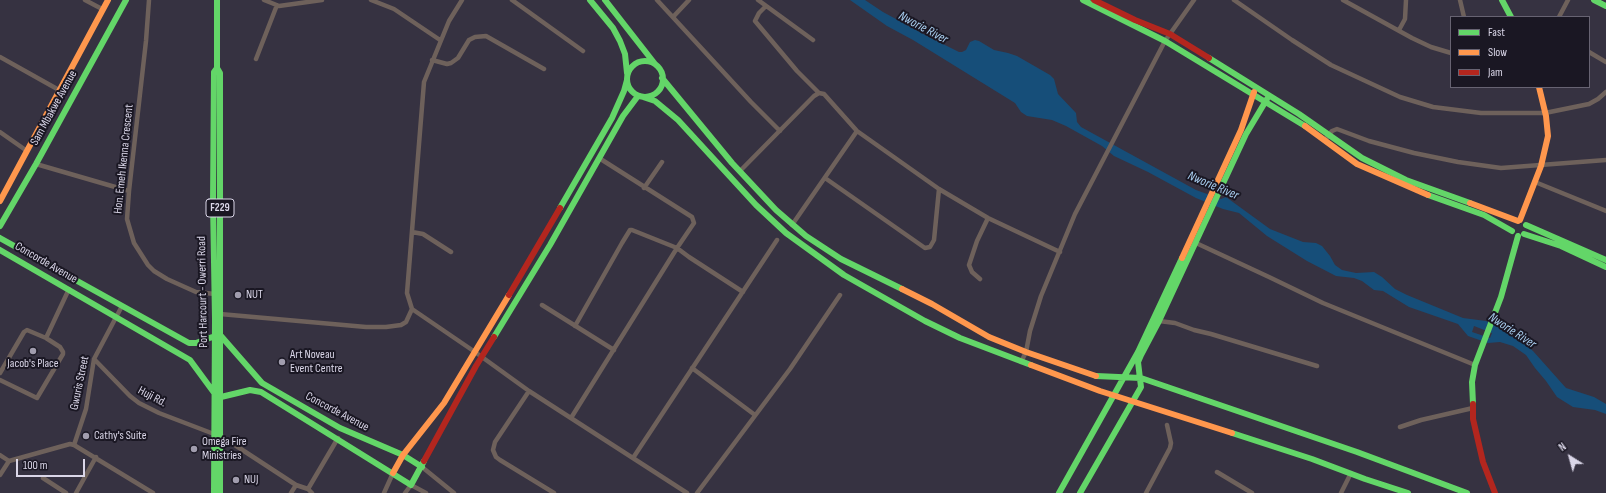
<!DOCTYPE html>
<style>
body{margin:0}
#map{position:relative;width:1606px;height:493px;overflow:hidden;background:#363241;font-family:"Sofia Sans Condensed",sans-serif}
canvas{display:block}
.legend{position:absolute;left:1450px;top:16px;width:140px;height:72px;box-sizing:border-box;background:#1a1723;border:1px solid #676372;margin:0;padding:5px 7px;list-style:none;font-size:12px;color:#dad6e8}
.legend li{display:flex;align-items:center;gap:8px;height:20px}
.legend b{width:20px;border:1px solid #676372}
.north{position:absolute;left:1550px;top:437px;width:40px;height:40px;-webkit-text-stroke:3px #1a1723;paint-order:stroke;rotate:323deg;font-size:11px;font-weight:700;line-height:16px;text-align:center;color:#dad6e8}
.north::after{content:'';display:block;margin:auto;width:14px;height:18px;background:#dad6e8;clip-path:polygon(50% 0,100% 100%,50% 72%,0 100%)}
.scale{position:absolute;left:16px;top:459px;width:69px;height:18px;box-sizing:border-box;border:2px solid #dad6e8;border-top:0;padding-left:5px;font-size:12px;line-height:14px;white-space:nowrap;color:#dad6e8;-webkit-text-stroke:3px #1a1723;paint-order:stroke}
</style>
<div id="map">
<canvas width="1606" height="493"></canvas>
<ul class="legend">
<li><b style="height:5px;background:#63d668"></b>Fast</li>
<li><b style="height:5px;background:#ff974d"></b>Slow</li>
<li><b style="height:5px;background:#b3261e"></b>Jam</li>
</ul>
<div class="north">N</div>
<div class="scale">100 m</div>
</div>
<script>
const ctx = document.querySelector('canvas').getContext('2d');
ctx.lineJoin = 'round';
function fill(path, color) {
  ctx.fillStyle = color;
  ctx.fill(path, 'evenodd');
}
function toPath(rows) {
  const path = new Path2D();
  for (const r of rows) {
    if (r.length === 3) {
      path.moveTo(r[0] + r[2], r[1]);
      path.arc(r[0], r[1], r[2], 0, 2 * Math.PI);
      continue;
    }
    path.moveTo(r[0], r[1]);
    for (let i = 2; i < r.length; i += 2) path.lineTo(r[i], r[i + 1]);
  }
  return path;
}
function trace(path, color, width, dash) {
  ctx.strokeStyle = color;
  ctx.lineWidth = width;
  ctx.lineCap = dash ? 'butt' : 'round';
  ctx.setLineDash(dash || []);
  ctx.stroke(path);
}
function drawText(font, color, halo, rows, align = 'center') {
  ctx.font = font + ' "Sofia Sans Condensed",sans-serif';
  ctx.lineWidth = 4;
  ctx.setLineDash([]);
  ctx.textBaseline = 'middle';
  ctx.strokeStyle = halo;
  ctx.fillStyle = color;
  for (const [text, x, y, turn = 0] of rows) {
    ctx.save();
    ctx.translate(x, y);
    ctx.rotate((+turn || 0) * Math.PI / 180);
    ctx.textAlign = isNaN(turn) ? turn : align;
    if (halo) ctx.strokeText(text, 0, 0);
    ctx.fillText(text, 0, 0);
    ctx.restore();
  }
}
fill(toPath([
 [850,0,865,0,883,12,929,37,959,52,962,52,966,50,970,42,975,40,979,41,994,50,1008,53,1017,56,1050,75,1054,79,1058,94,1076,113,1077,122,1081,127,1196,190,1221,199,1226,197,1270,229,1303,242,1316,243,1322,246,1330,256,1335,265,1342,270,1356,273,1374,272,1382,277,1395,289,1407,295,1463,318,1486,321,1502,328,1509,335,1523,342,1533,351,1566,388,1594,397,1606,404,1606,414,1595,410,1573,407,1557,397,1546,381,1535,368,1526,355,1513,346,1500,342,1488,343,1468,336,1458,324,1409,307,1383,291,1374,290,1362,281,1354,278,1336,276,1307,261,1267,236,1239,213,1223,209,1196,198,1148,172,1114,156,1102,146,1066,126,1052,120,1027,116,1021,112,1015,103,913,40,887,26],
 [1474,326,1492,333,1490,338,1472,332]
]), '#164e79');
trace(toPath([
 [85,0,102,9],
 [149,0,146,41,129,191,127,219,134,243,148,265,154,271,167,279,196,292,215,294],
 [264,0,279,6,322,0],
 [371,0,394,9,440,40],
 [512,0,583,51],
 [657,0,751,102,780,131],
 [758,0,813,40],
 [1234,0,1292,40,1331,65,1400,97,1433,107,1481,113,1545,113,1589,104,1598,99,1606,92],
 [1343,0,1412,38,1431,47,1451,53],
 [1460,0,1464,17],
 [766,6,759,13,755,21,797,71,819,93],
 [673,17,689,0],
 [1559,17,1568,0],
 [1399,30,1405,19,1406,0],
 [1589,52,1606,62],
 [0,57,59,90],
 [256,59,277,5],
 [432,60,447,64,451,63,458,58,469,40,475,37,486,36,544,69],
 [0,132,27,151],
 [1325,140,1332,131,1337,129,1369,141,1414,153,1458,162,1501,168,1606,160],
 [36,164,129,191],
 [740,171,814,96,819,93,824,94,857,131,939,189,988,218,1060,252],
 [825,178,925,248,930,247,934,240,939,189],
 [1535,182,1606,211],
 [644,188,662,162],
 [792,225,857,131],
 [412,232,423,234,451,252],
 [1196,243,1269,277,1323,303,1475,365],
 [980,279,972,272,969,265,977,241,988,218],
 [542,305,614,350],
 [412,309,475,352,529,391,687,493],
 [220,314,366,327,386,327,401,325,406,322,412,309,407,293,424,82,449,21,462,0],
 [1159,321,1175,323,1194,330,1211,334,1317,366],
 [575,326,622,243,630,230,632,230,677,248,689,257,743,292],
 [46,338,69,289],
 [94,359,130,396,139,403,159,413,214,434],
 [1021,362,1026,352,1030,331,1041,296,1075,214,1165,41,1194,0],
 [692,368,755,415],
 [0,373,24,332,27,330,46,338,60,347,63,352,63,354,37,398,0,380],
 [529,391,495,442,493,450,496,457,500,460,554,493],
 [571,418,677,248,694,223,692,217,599,158],
 [1400,427,1421,420,1473,408],
 [221,436,296,485,308,489],
 [74,445,86,409,94,359,122,306],
 [0,455,9,461],
 [633,458,777,240],
 [422,467,454,493],
 [1217,472,1252,493],
 [0,475,9,461,70,444,74,445,153,493],
 [43,478,66,493],
 [76,493,96,457],
 [291,493,296,485],
 [312,493,308,489,338,438],
 [384,493,393,473],
 [405,493,411,485,426,493],
 [697,493,790,369,840,295],
 [1146,493,1170,448,1171,443,1167,425],
 [1341,493,1351,473]
]), '#6e615b', 4.5);
trace(toPath([
 [217,0,217,68,220,73,220,493],
 [590,0,613,28,620,41,625,54,627,73],
 [605,0,655,64],
 [1083,0,1165,41,1305,126],
 [1502,0,1511,17],
 [1594,0,1606,6],
 [1209,58,1299,114,1362,158,1406,180,1470,203],
 [645,79,18],
 [662,78,732,163,776,210,806,236,841,259,902,289],
 [643,97,655,101,678,120,756,205,786,233,844,275,925,321,960,338,1031,365],
 [1428,195,1484,215,1512,231],
 [560,208,612,118,624,91,627,80],
 [1526,225,1606,260],
 [0,226,36,164,126,0],
 [1524,234,1561,246,1606,267],
 [0,238,189,343,196,343,215,336],
 [0,250,190,360,215,394],
 [221,336,262,383,340,428,403,455,422,467],
 [494,337,550,245,623,116,638,96],
 [1096,376,1141,378,1357,452,1467,493],
 [221,397,250,390,261,392,411,485,424,461],
 [1473,404,1472,382,1475,365,1501,297,1518,236],
 [1232,433,1312,459,1365,479,1408,493],
 [214,493,215,319,213,203,214,72,217,68],
 [1059,493,1138,352,1182,258],
 [1080,493,1141,387,1138,362,1141,355,1159,321,1246,134,1267,99]
]), '#63d668', 6);
trace(toPath([
 [1305,126,1357,164,1428,195],
 [0,201,108,0],
 [1470,203,1518,221],
 [1520,220,1541,166,1548,136,1546,116,1539,87],
 [1182,258,1241,130,1254,92],
 [902,289,932,304,989,337,1026,352,1096,376],
 [1031,365,1100,391,1232,433],
 [393,473,403,455,444,403,509,295]
]), '#ff974d', 6);
trace(toPath([
 [1094,0,1135,20,1170,34,1209,58],
 [509,295,560,208],
 [1473,404,1473,419,1483,462,1495,493],
 [424,461,476,366,494,337]
]), '#b3261e', 6);
for (const [x, y, r, color] of [
 [238,295,4,"#a19dae"],
 [33,351,4,"#a19dae"],
 [282,362,4,"#a19dae"],
 [86,436,4,"#a19dae"],
 [194,449,4,"#a19dae"],
 [236,480,4,"#a19dae"]
]) {
  const dot = new Path2D();
  dot.arc(x, y, r, 0, 2 * Math.PI);
  ctx.fillStyle = color;
  ctx.fill(dot);
  trace(dot, '#1a1723', 1.5);
}
for (const [x, y, w] of [
 [220,208,28]
]) {
  const box = new Path2D();
  box.roundRect(x - w / 2, y - 9, w, 18, 3);
  ctx.fillStyle = '#1a1723';
  ctx.fill(box);
  trace(box, '#dad6e8', 1);
}
drawText('bold 11px', '#dad6e8', null, [
 ["F229",220,208]
]);
drawText('12px', '#dad6e8', '#1a1723', [
 ["Sam Mbakwe Avenue",54,108,-61],
 ["Hon. Emeh Ikenna Crescent",124,159,-84],
 ["Concorde Avenue",46,263,30],
 ["Port Harcourt - Owerri Road",203,292,-91],
 ["Gwuris Street",80,383,-78],
 ["Huji Rd.",152,397,28],
 ["Concorde Avenue",337,412,28]
]);
drawText('12px', '#dad6e8', '#1a1723', [
 ["NUT",246,295],
 ["Art Noveau",290,355],
 ["Event Centre",290,369],
 ["Jacob's Place",33,364,"center"],
 ["Cathy's Suite",94,436],
 ["Omega Fire",202,442],
 ["Ministries",202,456],
 ["NUJ",244,480]
], 'left');
drawText('italic 13px', '#a8cdee', '#1a1723', [
 ["Nworie River",923,28,28],
 ["Nworie River",1213,186,23],
 ["Nworie River",1512,331,33]
]);
</script>
